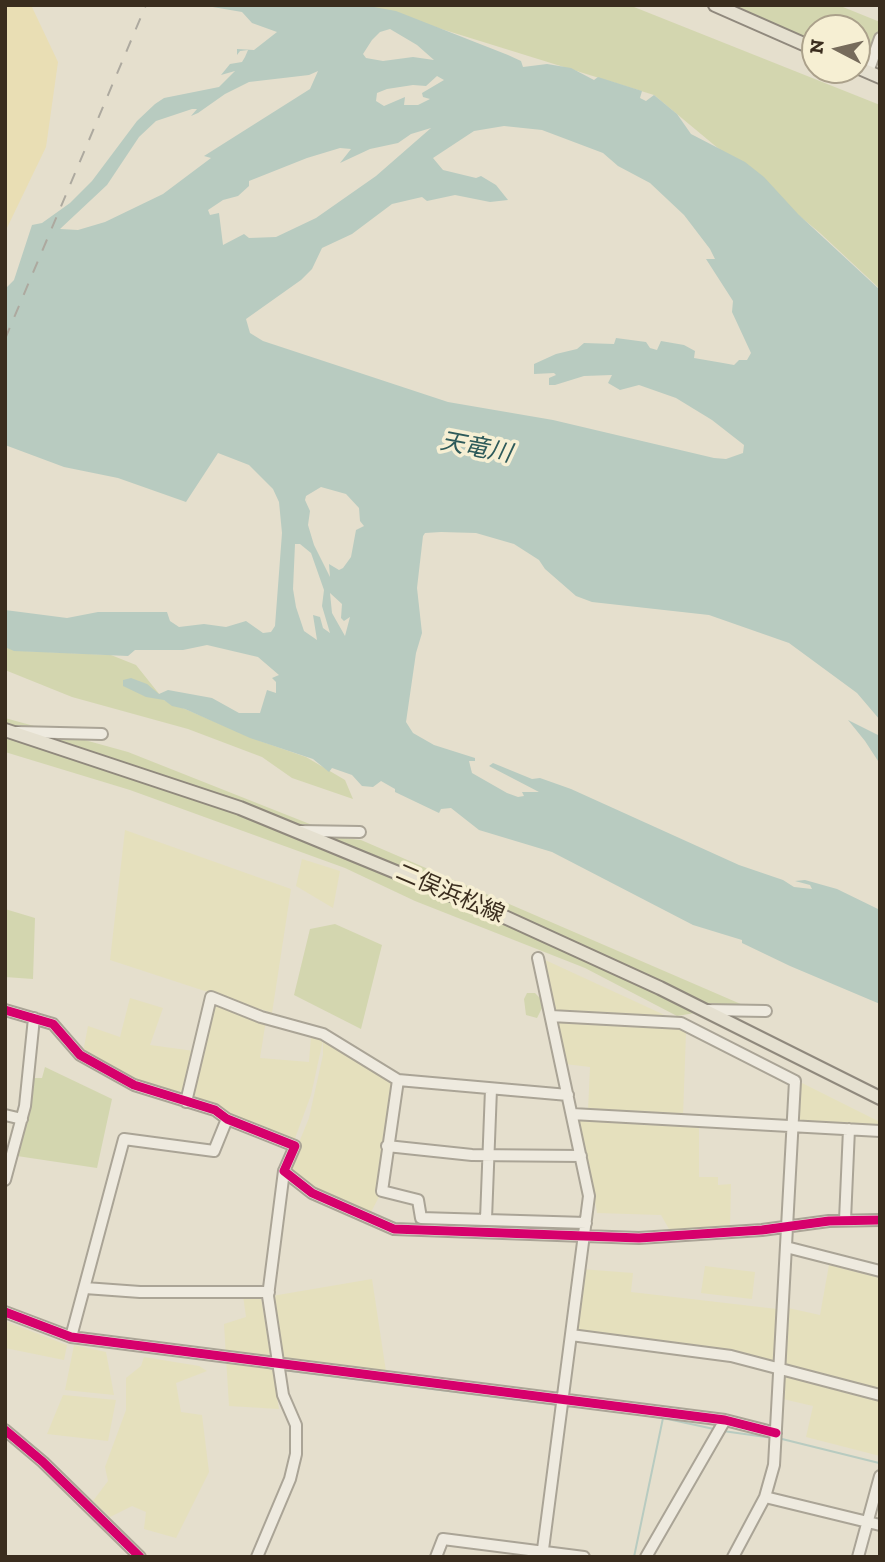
<!DOCTYPE html>
<meta charset="utf-8">
<style>
body{margin:0}
#map{position:relative;width:885px;height:1562px;overflow:hidden;background:#e5dfcd;font-family:"Zilla Slab",serif}
canvas{display:block}
.frame{position:absolute;inset:0;border:7px solid #3a2d1e;pointer-events:none}
.north{position:absolute;left:801px;top:14px;width:70px;height:70px;box-sizing:border-box;background:#f6efd3;border:2px solid #aba18b;border-radius:50%;rotate:277deg;font-size:19px;font-weight:700;line-height:28px;text-align:center;color:#3a2d1e}
.north::after{content:'';display:block;margin:auto;width:24px;height:32px;background:#766b5b;clip-path:polygon(50% 0,100% 100%,50% 72%,0 100%)}
</style>
<div id="map">
<canvas width="885" height="1562"></canvas>
<div class="frame"></div>
<div class="north">N</div>
</div>
<script>
const ctx = document.querySelector('canvas').getContext('2d');
ctx.lineJoin = 'round';
function fill(path, color) {
  ctx.fillStyle = color;
  ctx.fill(path, 'evenodd');
}
function toPath(rows) {
  const path = new Path2D();
  for (const r of rows) {
    path.moveTo(r[0], r[1]);
    for (let i = 2; i < r.length; i += 2) path.lineTo(r[i], r[i + 1]);
  }
  return path;
}
function trace(path, color, width, dash) {
  ctx.strokeStyle = color;
  ctx.lineWidth = width;
  ctx.lineCap = dash ? 'butt' : 'round';
  ctx.setLineDash(dash || []);
  ctx.stroke(path);
}
function drawText(font, color, halo, rows, align = 'center') {
  ctx.font = font + ' "Zilla Slab","Noto Sans JP",serif';
  ctx.lineWidth = 7;
  ctx.setLineDash([]);
  ctx.textBaseline = 'middle';
  ctx.strokeStyle = halo;
  ctx.fillStyle = color;
  for (const [text, x, y, turn = 0] of rows) {
    ctx.save();
    ctx.translate(x, y);
    ctx.rotate((+turn || 0) * Math.PI / 180);
    ctx.textAlign = isNaN(turn) ? turn : align;
    if (halo) ctx.strokeText(text, 0, 0);
    ctx.fillText(text, 0, 0);
    ctx.restore();
  }
}
fill(toPath([
 [125,830,291,889,272,1013,110,960],
 [302,859,340,871,333,908,296,886],
 [543,959,671,1018,555,1012],
 [130,998,163,1008,150,1045,194,1051,184,1097,136,1082,83,1052,88,1026,120,1037],
 [211,1005,266,1020,260,1058,309,1062,311,1036,323,1034,398,1080,382,1191,369,1216,313,1190,287,1172,309,1118,323,1055,323,1040,311,1095,294,1141,191,1099],
 [557,1021,680,1027,686,1032,683,1116,588,1111,590,1067,565,1064],
 [800,1082,880,1122,880,1126,797,1120],
 [579,1118,699,1122,699,1177,718,1177,718,1185,731,1184,730,1227,679,1231,669,1229,661,1215,597,1213],
 [829,1265,880,1278,880,1391,784,1367,788,1308,820,1315],
 [705,1266,755,1272,752,1299,701,1293],
 [581,1269,633,1273,631,1292,777,1309,775,1362,576,1333],
 [372,1279,387,1378,283,1362,272,1296],
 [243,1295,261,1297,279,1409,229,1406,224,1324,246,1317],
 [5,1321,67,1345,64,1360,5,1348],
 [74,1345,106,1352,114,1395,65,1390],
 [144,1357,199,1366,207,1371,176,1383,181,1412,202,1415,209,1472,176,1538,144,1529,146,1512,132,1506,110,1517,93,1501,108,1481,105,1467,126,1410,126,1378,141,1366],
 [784,1374,880,1397,880,1456,806,1437,813,1406,783,1399],
 [63,1395,116,1400,108,1441,47,1434]
]), '#e5e0bd');
fill(toPath([
 [364,5,629,5,880,105,880,289,820,233,654,95],
 [717,5,838,5,880,22,880,70,874,57,870,67,857,62,857,28,815,28,815,45],
 [5,645,25,651,111,655,136,665,164,700,260,741,306,757,345,780,353,799,292,778,262,757,188,729,72,697,5,670],
 [5,718,128,752,345,838,361,840,743,1005,677,1016,585,968,415,901,345,868,130,790,5,752],
 [5,909,35,918,33,979,5,977],
 [335,924,382,945,361,1029,294,995,310,929],
 [527,993,535,993,540,998,542,1008,537,1018,526,1015,524,999],
 [45,1067,112,1099,97,1168,17,1156,31,1078,42,1078]
]), '#d3d6af');
fill(toPath([
 [5,5,31,5,58,62,46,147,5,232]
]), '#e9deb4');
fill(toPath([
 [201,5,363,5,396,11,508,55,521,61,523,67,547,64,571,68,594,80,598,77,642,91,640,98,646,101,654,95,677,114,691,134,745,162,764,177,798,214,880,290,880,720,857,693,789,643,709,615,592,602,576,596,545,569,539,560,514,544,476,533,441,532,425,533,423,536,417,588,422,633,416,653,406,722,413,733,434,745,475,758,475,761,469,761,472,773,507,793,518,797,524,796,522,792,539,792,489,766,493,763,532,779,540,778,571,789,739,865,783,880,794,887,812,889,810,885,795,881,805,880,837,889,878,909,880,1004,790,966,742,943,742,940,693,925,552,852,479,830,451,808,441,809,439,813,395,792,395,789,381,781,373,787,362,786,352,775,332,768,329,772,313,759,250,738,185,709,172,706,164,700,146,697,123,686,123,680,131,678,147,684,159,694,168,690,212,698,239,713,260,713,267,690,276,693,276,682,272,678,279,675,258,657,207,645,183,650,135,650,128,656,14,651,5,647,5,610,67,618,98,612,167,612,170,621,179,627,204,624,226,627,246,621,263,633,271,632,275,626,282,533,279,502,273,489,249,465,218,453,186,502,118,478,64,467,5,445,5,289,14,280,32,225,42,223,70,203,92,181,137,121,155,104,164,98,219,87,235,71,221,75,230,64,242,62,245,57,248,50,240,51,237,55,237,49,254,50,277,32,252,23,242,12],
 [390,29,417,45,434,60,413,57,383,61,366,58,363,54,372,40,380,32],
 [318,71,310,89,204,156,211,158,163,194,105,222,78,230,60,229,107,185,139,137,156,121,192,109,197,109,191,116,198,113,225,94,249,82,309,75],
 [437,76,444,80,422,93,423,97,430,99,418,105,404,105,405,97,384,106,376,101,377,93,387,89,413,85,426,86],
 [504,126,542,130,603,153,618,166,650,183,684,215,710,249,715,259,706,259,733,301,732,312,751,353,747,360,739,360,734,365,723,363,694,358,695,351,684,345,661,341,657,350,650,348,646,342,616,338,614,344,584,343,577,349,556,354,534,364,534,374,554,373,556,375,549,378,549,385,555,385,584,376,612,375,608,383,620,390,639,385,676,398,712,420,744,445,743,453,726,459,714,458,553,420,448,402,263,341,250,333,246,319,301,280,312,269,322,248,352,234,392,204,422,197,427,201,455,195,490,202,508,200,496,185,481,176,476,178,443,170,433,158,474,131],
 [431,128,376,176,316,218,276,237,249,238,244,234,223,245,219,213,210,215,208,210,223,200,238,196,249,186,249,181,307,158,340,148,351,149,340,163,370,149,398,143,411,134],
 [321,487,346,494,359,508,360,521,364,526,356,530,351,557,343,568,339,570,329,564,330,577,314,545,308,525,310,511,305,500,306,496],
 [295,544,300,544,311,553,324,590,322,606,330,633,323,628,320,617,313,615,317,640,304,631,296,607,293,589],
 [330,593,342,604,341,618,344,621,350,617,345,636,332,613],
 [848,720,880,736,880,764,865,741]
]), '#b8cbc0');
trace(toPath([
 [259,1366,274,1369],
 [283,1370,558,1405],
 [585,1407,663,1418,714,1429],
 [723,1431,773,1438],
 [782,1439,879,1463],
 [634,1557,663,1418]
]), '#b8cbc0', 2);
const minor = toPath([
 [868,72,880,38],
 [17,732,102,734],
 [300,831,360,832],
 [538,958,589,1196,542,1557],
 [5,1010,53,1024,80,1055,134,1085,215,1110,227,1119,295,1146,284,1171,312,1193,394,1229,639,1238,762,1230,829,1221,880,1220],
 [706,1010,766,1011],
 [551,1016,681,1023,795,1081,774,1465,765,1497,733,1557],
 [398,1080,382,1191,418,1200,421,1218,586,1223],
 [186,1102,211,997,261,1017,323,1034,398,1080,568,1095],
 [572,1114,880,1131],
 [5,1115,22,1119],
 [387,1146,472,1155,581,1156],
 [5,1180,25,1106,34,1018],
 [486,1219,491,1089],
 [845,1220,849,1129],
 [786,1247,880,1271],
 [85,1288,140,1292,269,1292],
 [5,1312,71,1337,725,1420,776,1433],
 [571,1335,731,1356,880,1395],
 [71,1337,124,1139,214,1151,227,1119],
 [5,1430,43,1462,140,1557],
 [765,1497,880,1525],
 [257,1557,290,1479,296,1454,296,1425,283,1395,268,1296,284,1171],
 [436,1557,443,1539,584,1557],
 [646,1557,725,1420],
 [858,1557,880,1476]
]);
const major = toPath([
 [715,5,815,49],
 [857,67,880,77],
 [5,730,240,808,498,914,660,988,880,1098]
]);
trace(minor, '#aaa496', 14);
trace(major, '#90897d', 16);
trace(minor, '#eeeadf', 10);
trace(major, '#e5e0d0', 12);
trace(toPath([
 [5,339,146,5]
]), '#ada99f', 2, [12, 12]);
trace(toPath([
 [5,1010,53,1024,80,1055,134,1085,215,1110,227,1119,295,1146,284,1171,312,1193,394,1229,639,1238,762,1230,829,1221,880,1220],
 [5,1312,71,1337,725,1420,776,1433],
 [5,1430,43,1462,140,1557]
]), '#d6006c', 9);
drawText('23px', '#3a2d1e', '#f6efd3', [
 ["二俣浜松線",450,894,23]
]);
drawText('italic 24px', '#2d5a5a', '#f6efd3', [
 ["天竜川",476,448,11]
]);
</script>
